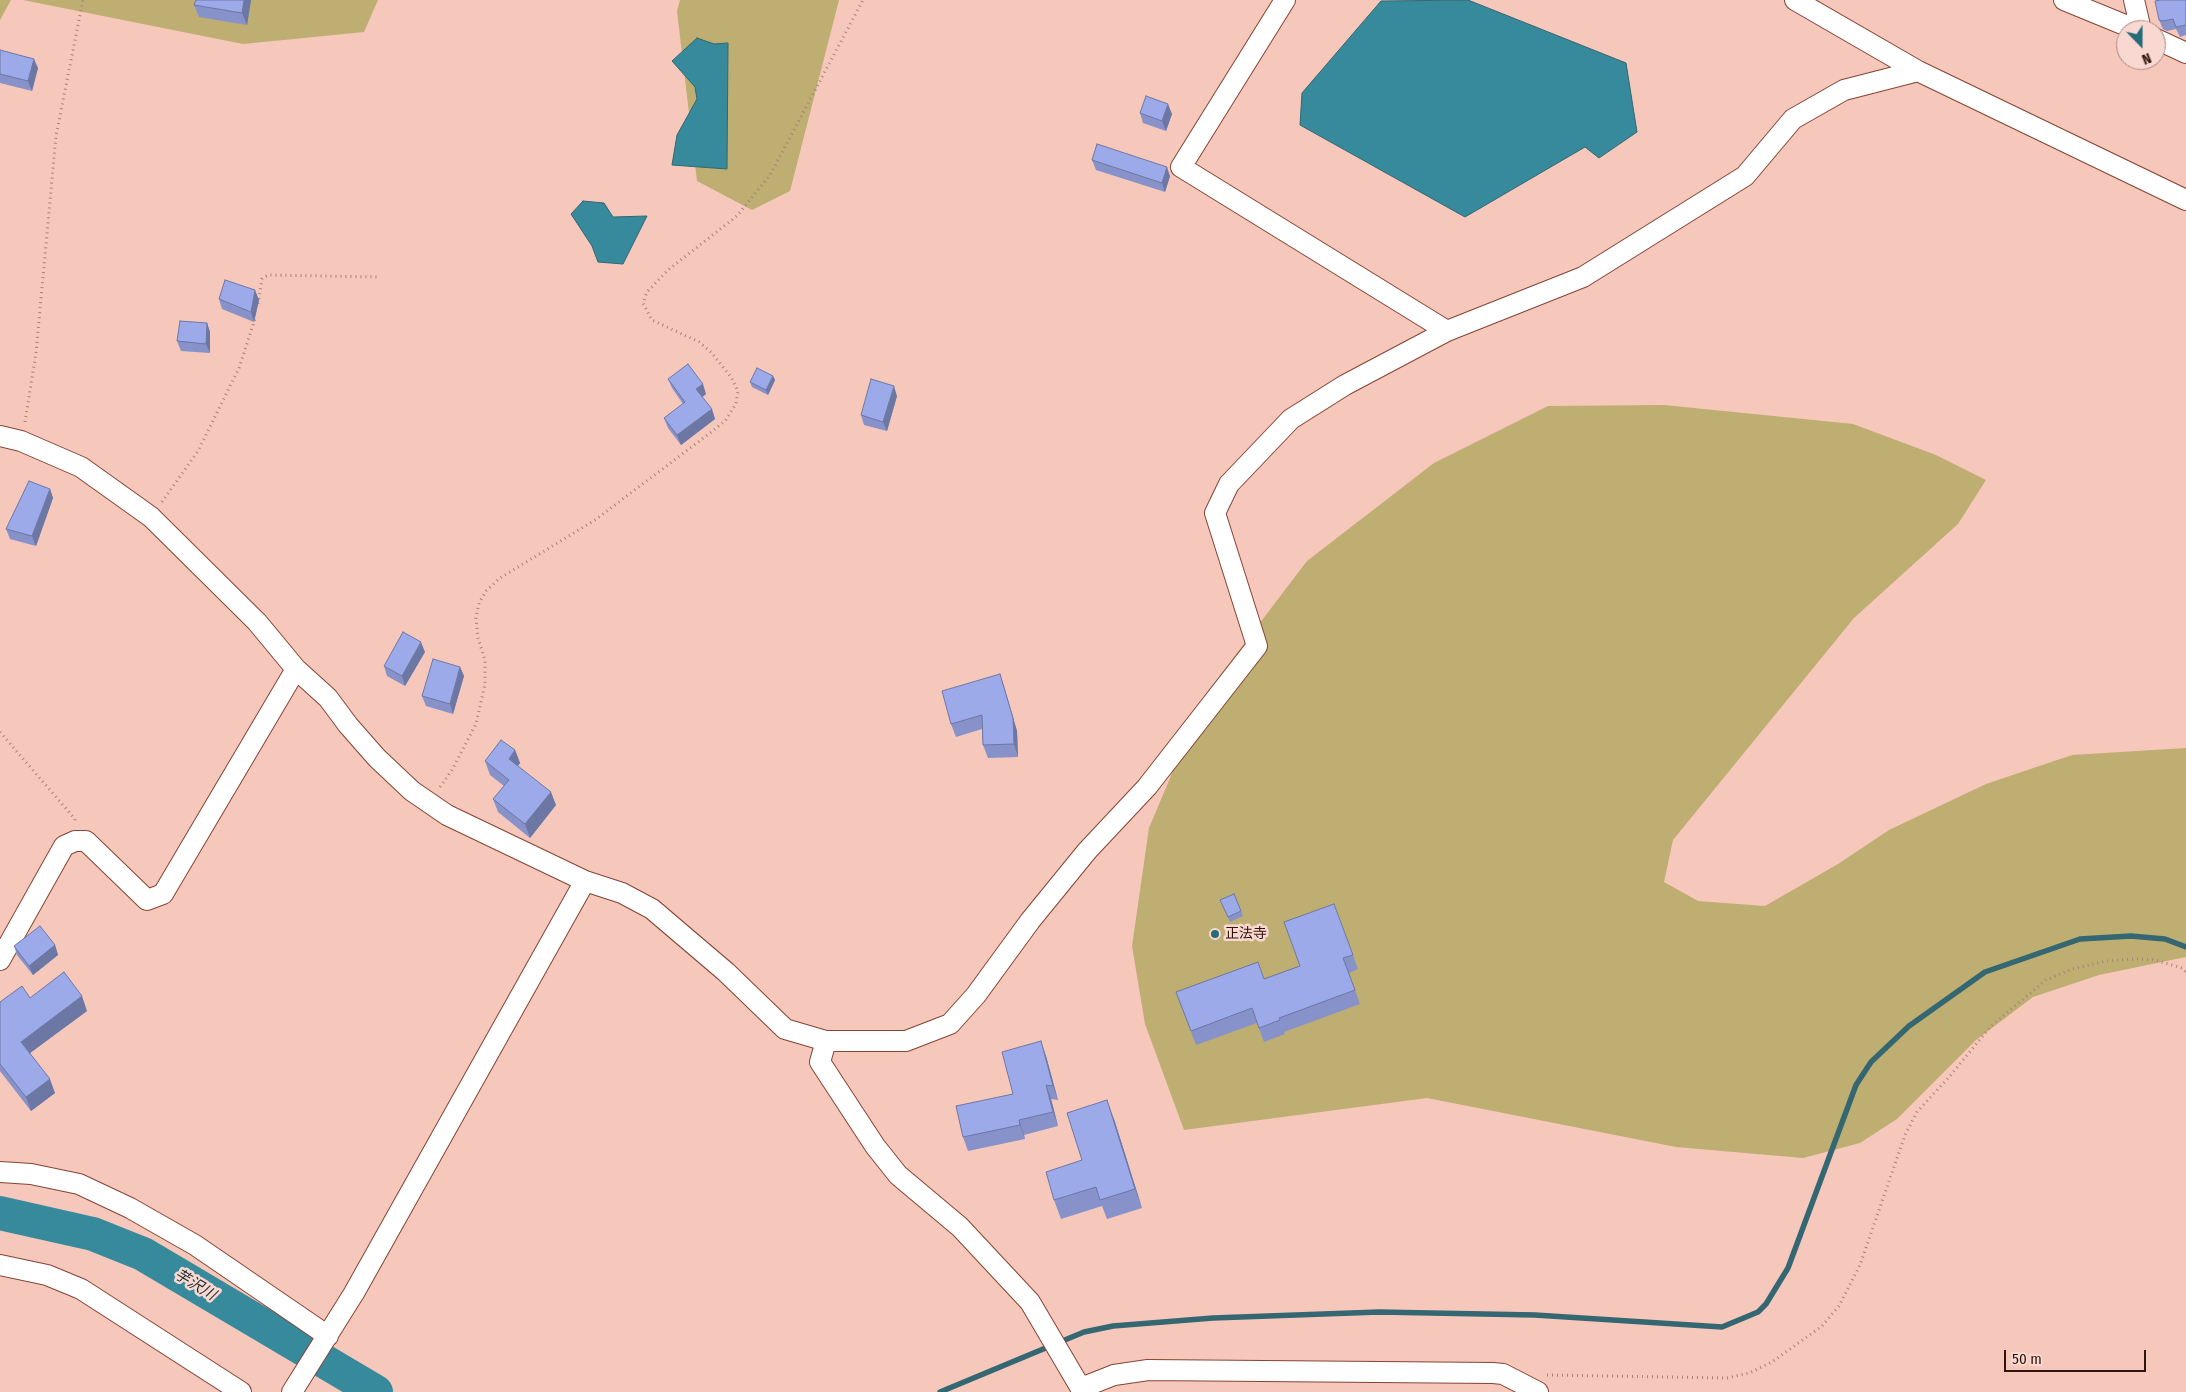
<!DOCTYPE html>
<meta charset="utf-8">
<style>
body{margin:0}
#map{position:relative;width:2186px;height:1392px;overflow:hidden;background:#f6c7bb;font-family:"Fira Sans Condensed",sans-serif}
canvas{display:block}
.north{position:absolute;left:2116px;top:20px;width:50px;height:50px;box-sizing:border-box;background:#f8d8d0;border:1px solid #a88a82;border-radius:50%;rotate:158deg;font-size:14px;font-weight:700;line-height:20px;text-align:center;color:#2f140d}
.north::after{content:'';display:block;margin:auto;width:18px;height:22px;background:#256b7a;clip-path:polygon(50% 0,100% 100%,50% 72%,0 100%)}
.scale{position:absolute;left:2004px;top:1350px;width:142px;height:22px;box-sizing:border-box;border:2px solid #2f140d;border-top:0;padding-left:6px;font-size:15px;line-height:18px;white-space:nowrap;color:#2f140d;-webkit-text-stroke:4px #f8d8d0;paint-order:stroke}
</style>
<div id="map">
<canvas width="2186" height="1392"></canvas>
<div class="north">N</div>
<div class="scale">50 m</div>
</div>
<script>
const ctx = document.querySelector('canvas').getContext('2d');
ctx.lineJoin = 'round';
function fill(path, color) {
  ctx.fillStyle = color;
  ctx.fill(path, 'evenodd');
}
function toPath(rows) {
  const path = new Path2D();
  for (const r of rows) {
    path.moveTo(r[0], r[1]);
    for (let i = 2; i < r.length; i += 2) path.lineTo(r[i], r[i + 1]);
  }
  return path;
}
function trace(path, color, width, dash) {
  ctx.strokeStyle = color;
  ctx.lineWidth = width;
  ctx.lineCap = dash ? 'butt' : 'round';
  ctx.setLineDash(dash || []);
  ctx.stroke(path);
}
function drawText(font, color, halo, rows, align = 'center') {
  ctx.font = font + ' "Fira Sans Condensed","Noto Sans JP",sans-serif';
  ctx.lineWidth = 5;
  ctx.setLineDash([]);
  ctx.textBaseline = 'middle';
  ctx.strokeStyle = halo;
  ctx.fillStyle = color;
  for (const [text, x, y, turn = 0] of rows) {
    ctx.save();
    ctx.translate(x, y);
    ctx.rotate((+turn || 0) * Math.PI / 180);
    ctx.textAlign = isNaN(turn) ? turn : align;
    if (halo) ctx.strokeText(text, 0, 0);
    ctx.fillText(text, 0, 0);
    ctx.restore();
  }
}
fill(toPath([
 [0,0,11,0,0,20],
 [23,0,378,0,364,32,243,44],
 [680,0,839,0,790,191,752,210,697,181,677,11],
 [1664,405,1853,424,1936,455,1986,480,1958,524,1854,618,1673,840,1664,882,1698,901,1765,906,1838,864,1889,830,1986,784,2072,755,2186,748,2186,957,2099,975,2033,997,1976,1040,1897,1119,1860,1143,1803,1158,1676,1147,1427,1098,1184,1130,1145,1024,1132,946,1149,828,1205,695,1307,561,1434,463,1548,406]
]), '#beae72');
const water = toPath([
 [1468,0,1626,63,1637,132,1599,158,1585,147,1465,217,1300,125,1302,93,1381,1,1468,0],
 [697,38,714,44,728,43,727,169,672,165,677,135,697,99,695,87,672,61,697,38],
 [583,201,604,203,613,217,647,216,623,264,598,262,592,246,571,214,583,201]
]);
fill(water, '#368a9c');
trace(water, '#346771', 1);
trace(toPath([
 [940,1392,1084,1332,1113,1326,1213,1318,1379,1312,1535,1315,1722,1327,1758,1312,1766,1304,1788,1268,1856,1085,1871,1062,1909,1026,1985,972,2080,939,2131,936,2165,939,2186,947]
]), '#346771', 5.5);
trace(toPath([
 [0,1213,93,1234,143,1254,376,1392]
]), '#368a9c', 34);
const minor = toPath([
 [1285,0,1181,167,1447,331],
 [1795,0,1918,71,2186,200],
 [2064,0,2137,30],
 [2134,0,2141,30],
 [2156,39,2186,53],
 [0,436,21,441,81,467,151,517,257,622,296,669,328,698,348,725,377,758,412,791,447,815,585,881,622,893,652,909,726,972,785,1029,826,1041,906,1041,950,1024,976,995,1030,921,1087,851,1147,787,1257,646,1215,513,1229,484,1291,419,1345,385,1447,331,1583,277,1745,176,1793,119,1844,90,1918,71],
 [0,960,64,846,75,841,86,841,147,900,163,894,296,669],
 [826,1041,820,1062,875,1146,898,1175,960,1227,1030,1302,1083,1392],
 [0,1172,31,1174,79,1184,130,1208,195,1245,328,1336],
 [0,1265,47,1275,81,1289,241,1392],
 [1081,1388,1114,1375,1148,1370,1493,1373,1503,1374,1538,1392],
 [292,1392,354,1293,585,881]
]);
trace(minor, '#864434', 22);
trace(toPath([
 [258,304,262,279,268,275,380,277],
 [25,422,36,353,56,136,83,0],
 [162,502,198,451,239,368,255,319],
 [0,732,75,819,75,823],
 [440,787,452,770,476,724,485,684,485,660,478,638,476,618,479,603,486,591,500,578,595,520,710,433,725,421,736,404,738,391,731,377,711,352,699,342,652,320,643,303,647,292,668,270,737,216,770,175,863,0],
 [1547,1375,1727,1378,1749,1373,1772,1362,1822,1326,1839,1306,1860,1265,1905,1135,1917,1112,1950,1076,1991,1026,2046,980,2072,969,2106,961,2136,959,2155,960,2182,968,2186,972]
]), '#a98278', 3, [1, 4]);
trace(minor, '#fff', 20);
fill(toPath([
 [196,0,251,0,247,25,199,17,194,5],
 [2186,0,2186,35,2180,37,2176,29,2167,31,2163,29,2159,20],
 [0,50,38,68,32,91,0,83],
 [1140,113,1172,114,1166,131,1143,123],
 [1092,160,1170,176,1165,192,1096,170],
 [219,299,259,300,254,322,222,309],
 [207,323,210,332,210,353,181,351,177,341],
 [773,376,775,380,768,395,752,387,750,382],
 [668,379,706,394,702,397,715,419,681,445,668,428,664,418,683,404,672,388],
 [897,396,887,431,864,425,861,415],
 [50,489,53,498,36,546,10,539,6,529],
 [425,652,405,686,387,676,384,666],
 [460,667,464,676,453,714,426,706,422,696],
 [1000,674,1004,687,1017,731,1018,757,988,758,983,745,982,729,956,737,951,724],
 [515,750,520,763,518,766,556,805,530,838,498,812,493,799,504,786,490,775,485,761],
 [1234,894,1243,916,1230,922,1220,900],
 [1334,904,1358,969,1349,973,1360,1004,1284,1032,1285,1034,1264,1042,1257,1023,1196,1045,1176,992,1264,979,1300,966],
 [55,945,58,955,33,975,17,955,14,946],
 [30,998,87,1011,30,1053,55,1093,31,1111,0,1071,0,1002],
 [1046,1056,1058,1100,1051,1099,1058,1126,1024,1135,1025,1139,968,1151,963,1137,1013,1094],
 [1114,1119,1142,1208,1107,1219,1102,1206,1061,1219,1054,1200,1082,1160]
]), '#8692c9');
fill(toPath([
 [244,0,251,0,247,25,242,13],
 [34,59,38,68,32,91,28,81],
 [1168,104,1172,114,1166,131,1162,121],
 [1167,167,1170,176,1165,192,1162,183],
 [255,290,259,300,254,322,251,312],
 [207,323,210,332,210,353,206,344],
 [773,376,775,380,768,395,766,390],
 [703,384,706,394,700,399,696,389],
 [894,386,897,396,887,431,883,422],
 [712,409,715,419,681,445,677,435],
 [50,489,53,498,36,546,32,536],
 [421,642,425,652,405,686,402,676],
 [460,667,464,676,453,714,450,704],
 [1000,674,1004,687,1017,731,1018,757,1014,744],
 [515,750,520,763,513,772,509,759],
 [551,792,556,805,530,838,525,824],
 [55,945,58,955,33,975,29,966],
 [82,996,87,1011,26,1056,21,1042],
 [1041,1041,1046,1056,1058,1100,1053,1086],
 [50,1079,55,1093,31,1111,26,1097],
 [1046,1085,1051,1099,1058,1126,1053,1112],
 [1107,1100,1114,1119,1142,1208,1135,1189],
 [1019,1120,1024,1135,1025,1139,1020,1125]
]), '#6d77a4');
const building = toPath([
 [196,0,244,0,242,13,194,5,196,0],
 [2160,0,2186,0,2186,25,2176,27,2173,19,2163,21,2159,20,2155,1,2160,0],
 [0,50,34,59,28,81,0,74,0,50],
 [1146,96,1168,104,1162,121,1140,113,1146,96],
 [1097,144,1167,167,1162,183,1092,160,1097,144],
 [225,280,255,290,251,312,219,299,225,280],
 [180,321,207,323,206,344,177,341,180,321],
 [688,364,703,384,696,389,712,409,677,435,664,418,685,402,668,379,688,364],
 [757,368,773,376,766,390,750,382,757,368],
 [871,379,894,386,883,422,861,415,871,379],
 [29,481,50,489,32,536,6,529,29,481],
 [403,632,421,642,402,676,384,666,403,632],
 [433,659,460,667,450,704,422,696,433,659],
 [1000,674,1013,718,1014,744,983,745,982,715,951,724,942,691,1000,674],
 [501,740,515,750,509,759,551,792,525,824,493,799,509,780,485,761,501,740],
 [1234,894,1241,911,1228,917,1220,900,1234,894],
 [1334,904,1353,955,1343,958,1355,990,1279,1018,1280,1020,1259,1028,1252,1008,1191,1031,1176,992,1258,962,1264,979,1300,966,1284,922,1334,904],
 [40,926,55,945,29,966,14,946,40,926],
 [64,972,82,996,21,1042,50,1079,26,1097,0,1064,0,1002,22,986,30,998,64,972],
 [1041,1041,1053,1086,1046,1085,1053,1112,1019,1120,1020,1125,963,1137,956,1106,1013,1094,1002,1052,1041,1041],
 [1107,1100,1135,1189,1100,1200,1096,1187,1054,1200,1046,1172,1082,1160,1067,1113,1107,1100]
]);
fill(building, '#9caaea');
trace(building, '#6d77a4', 1);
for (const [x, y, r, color] of [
 [1215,934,5,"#256b7a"]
]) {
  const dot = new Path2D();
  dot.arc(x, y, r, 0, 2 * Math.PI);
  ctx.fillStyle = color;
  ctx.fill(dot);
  trace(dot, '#f8d8d0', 2);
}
drawText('14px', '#2f140d', '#f8d8d0', [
 ["正法寺",1225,934]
], 'left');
drawText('italic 15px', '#1c3035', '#f8d8d0', [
 ["芋沢川",195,1285,31]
]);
</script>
